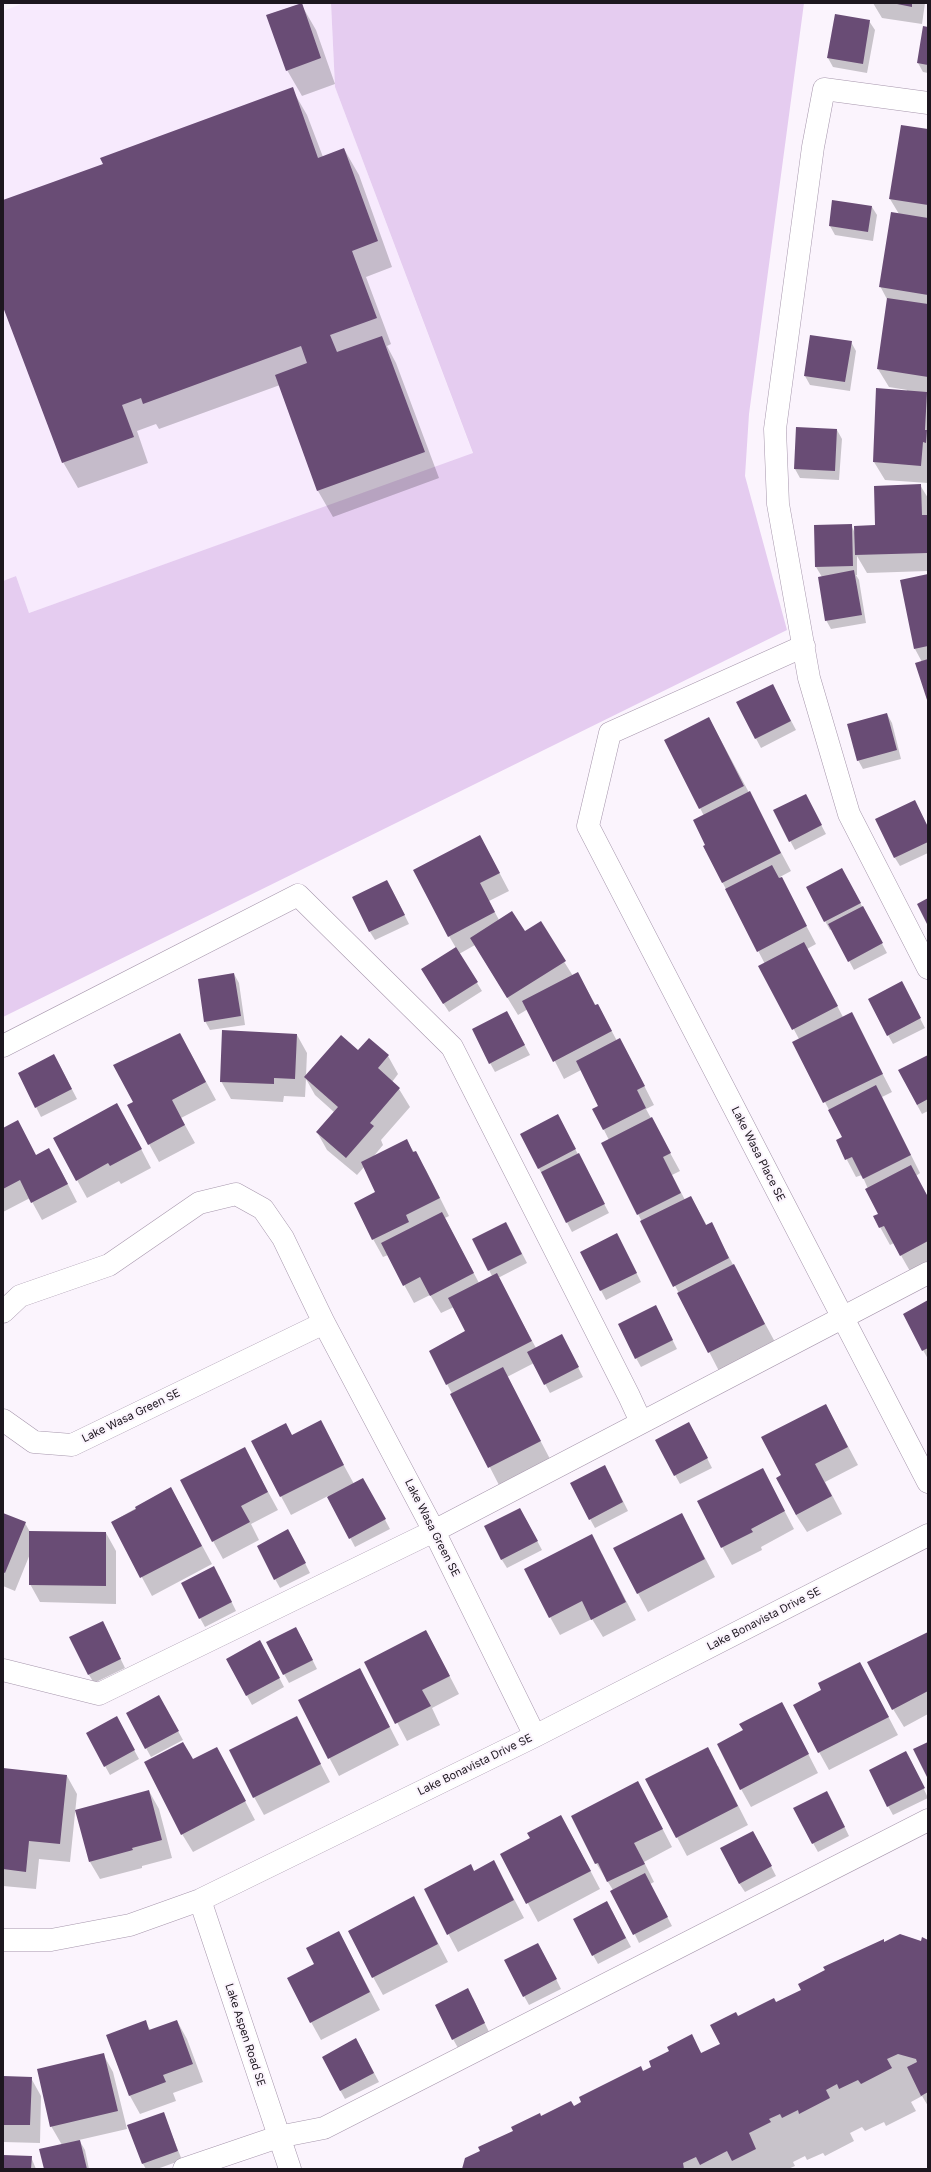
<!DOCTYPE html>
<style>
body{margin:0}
#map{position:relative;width:931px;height:2172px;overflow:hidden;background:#fbf4fd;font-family:Inter,sans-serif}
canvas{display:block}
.frame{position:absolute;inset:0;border:4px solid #1d171f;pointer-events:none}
</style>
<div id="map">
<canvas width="931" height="2172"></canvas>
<div class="frame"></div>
</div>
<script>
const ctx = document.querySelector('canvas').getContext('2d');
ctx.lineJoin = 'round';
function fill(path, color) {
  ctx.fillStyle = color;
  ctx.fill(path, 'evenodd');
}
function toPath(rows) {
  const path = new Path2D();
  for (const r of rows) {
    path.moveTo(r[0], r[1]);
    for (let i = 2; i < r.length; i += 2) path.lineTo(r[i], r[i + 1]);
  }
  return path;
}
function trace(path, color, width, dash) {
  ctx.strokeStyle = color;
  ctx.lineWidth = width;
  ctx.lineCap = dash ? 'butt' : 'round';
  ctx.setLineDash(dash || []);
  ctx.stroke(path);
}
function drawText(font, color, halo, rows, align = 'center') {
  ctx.font = font + ' Inter,sans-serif';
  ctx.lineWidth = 4;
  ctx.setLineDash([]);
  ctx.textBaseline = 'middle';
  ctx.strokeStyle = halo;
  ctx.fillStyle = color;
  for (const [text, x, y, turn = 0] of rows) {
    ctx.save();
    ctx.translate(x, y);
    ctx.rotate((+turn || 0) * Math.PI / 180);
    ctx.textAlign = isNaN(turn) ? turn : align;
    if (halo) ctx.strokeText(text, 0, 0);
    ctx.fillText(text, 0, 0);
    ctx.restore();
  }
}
fill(toPath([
 [24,3,331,3,335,87,473,454,29,613,16,576,3,581,3,11]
]), '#f7eafd');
fill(toPath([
 [331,3,804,3,749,414,745,476,787,630,3,1017,3,581,16,576,29,613,473,453,335,87]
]), '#e5ccf0');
fill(toPath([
 [873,3,925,3,922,24,882,18],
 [301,4,316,30,335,84,302,96,287,70],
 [869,21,875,30,867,73,833,67,828,58],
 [924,27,928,28,928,73,923,72,918,63],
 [292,89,307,115,323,157,344,149,359,175,392,267,366,277,391,344,387,346,396,363,439,478,333,517,318,491,280,385,159,429,156,424,137,431,148,463,78,488,63,462,3,303,3,201,104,165],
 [928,130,927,393,928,483,885,480,874,462,907,390,889,387,878,369,888,301,880,286,899,214,890,199],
 [833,201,872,207,877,215,873,241,835,235,830,226],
 [851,342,856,351,850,391,810,385,805,376],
 [837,430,842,439,839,480,800,478,795,469],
 [920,485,928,498,928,571,867,573,857,556,857,575,856,575,859,580,866,623,831,629,826,620,822,577,816,567,851,525,855,533,876,526],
 [928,575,928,702,922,662,915,649],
 [777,694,796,730,761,748,737,703],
 [887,714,892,723,901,759,863,769,858,760],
 [709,718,791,871,780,877,816,944,807,949,843,1017,851,1013,892,1092,882,1097,920,1173,916,1176,928,1197,928,1264,911,1273,894,1243,890,1245,880,1227,879,1214,862,1175,856,1177,837,1141,843,1137,794,1042,799,1039,760,966,765,964,704,847,707,845,704,816,700,808],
 [915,802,928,827,928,853,900,866,895,858],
 [810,804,826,834,795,850,774,811],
 [480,836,509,891,489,901,499,920,525,933,540,923,573,976,578,974,596,1006,598,1005,617,1041,630,1058,654,1105,646,1109,680,1171,672,1175,685,1200,691,1197,707,1226,711,1224,775,1342,719,1371,638,1214,609,1140,604,1130,600,1106,581,1070,564,1079,528,1009,518,1015,475,945,459,954,482,991,449,1012,427,978,456,948,449,936],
 [847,878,887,953,854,970,832,929,830,930,825,921],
 [392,890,409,924,375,940,370,932],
 [234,974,239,983,245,1025,210,1030,205,1021],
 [906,991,925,1028,893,1044,888,1035],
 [512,1021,530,1055,495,1072,490,1063],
 [297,1035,307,1053,306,1076,358,1052,388,1056,398,1074,392,1082,399,1089,410,1107,381,1140,383,1145,373,1157,406,1140,426,1170,449,1216,445,1218,479,1283,492,1276,474,1240,511,1232,527,1263,498,1278,536,1348,566,1344,583,1377,550,1393,534,1363,507,1377,550,1459,499,1485,447,1384,466,1332,454,1307,441,1313,430,1295,414,1303,388,1255,383,1257,373,1239,377,1193,364,1167,357,1175,327,1150,317,1132,334,1112,315,1095,306,1079,305,1097,284,1096,283,1102,231,1099,221,1081],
 [190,1052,216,1100,181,1118,195,1143,159,1162,149,1144,134,1102],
 [928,1056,928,1111,922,1114,917,1105],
 [59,1064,77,1099,41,1117,19,1073],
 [127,1122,151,1168,121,1184,119,1181,87,1198,77,1180],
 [562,1124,609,1213,572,1232,521,1134],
 [3,1129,36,1156,59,1167,77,1202,42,1220,30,1198,3,1212],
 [617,1234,641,1282,606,1300,581,1252],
 [928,1301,928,1359,923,1350],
 [660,1315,677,1349,641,1367,636,1358],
 [826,1405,858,1465,825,1482,842,1514,807,1532,796,1515,782,1475],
 [694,1432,712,1468,680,1484,675,1475],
 [292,1436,330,1440,354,1484,368,1488,390,1529,355,1547,328,1496,291,1515,252,1442],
 [254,1466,278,1510,251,1524,259,1540,223,1559,213,1541],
 [763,1470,794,1529,761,1547,762,1550,732,1565,722,1547],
 [610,1475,628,1511,595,1528,590,1519],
 [171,1488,212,1564,152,1596,112,1522],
 [3,1514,25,1523,30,1532,106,1533,116,1551,116,1604,40,1602,30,1584,30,1554,15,1591,3,1586],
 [682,1514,715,1577,648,1612,614,1549],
 [525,1518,542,1550,507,1568,502,1560],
 [293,1539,310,1573,280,1588,275,1579],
 [602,1554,636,1620,603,1637,592,1619,560,1635,550,1617],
 [219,1576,236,1611,205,1627,200,1618],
 [107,1631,125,1668,94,1683,89,1675],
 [426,1631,459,1694,432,1708,440,1725,407,1741,365,1662],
 [928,1633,928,1714,904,1727,893,1709],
 [301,1637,317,1669,289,1683,284,1674],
 [265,1650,284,1687,252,1705,227,1659],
 [860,1663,898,1735,829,1770,819,1752,822,1690],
 [370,1688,399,1745,339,1776,299,1701],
 [159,1697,183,1740,151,1757,127,1714],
 [782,1703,818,1773,751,1807,741,1789,744,1731],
 [296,1717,330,1782,264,1815,254,1797],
 [121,1726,139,1759,110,1775,105,1766],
 [217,1748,255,1820,193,1852,182,1834],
 [911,1761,928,1798,893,1815,888,1806],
 [718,1766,748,1825,687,1856,646,1779],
 [3,1769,67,1776,77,1794,70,1862,39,1859,36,1889,3,1886],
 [149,1791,159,1809,172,1858,142,1866,142,1868,100,1879,90,1862],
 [648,1801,672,1847,644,1862,654,1882,650,1884,672,1926,639,1943,613,1890,596,1863],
 [832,1801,849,1836,818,1852,813,1843],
 [571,1834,600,1889,538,1922,501,1854],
 [758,1841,776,1876,745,1892,739,1883],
 [471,1866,474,1872,504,1880,524,1918,458,1952,425,1890],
 [414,1897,448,1962,383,1995,373,1977],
 [612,1911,631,1947,598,1964,593,1955],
 [339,1932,380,2010,321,2040,311,2022],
 [928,1941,928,2106,922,2096,911,2102,916,2111,886,2126,884,2122,865,2131,862,2127,850,2133,854,2141,825,2156,823,2153,807,2160,805,2156,793,2162,795,2166,788,2169,463,2169,481,2151,541,2117,574,2107,653,2067,691,2036,702,2054,721,2044,738,2017,776,2003,803,1990,884,1943],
 [543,1953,561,1989,529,2005,524,1996],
 [473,1998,489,2032,458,2048,453,2039],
 [177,2021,187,2039,203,2082,173,2093,176,2101,140,2114,130,2096,107,2036,145,2022,151,2031],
 [361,2048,379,2082,345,2099,340,2090],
 [103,2054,113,2072,127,2129,79,2140,85,2150,89,2169,45,2169,62,2145,51,2126],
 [3,2077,31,2078,41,2096,40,2143,3,2142],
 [163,2113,182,2160,157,2169,146,2169,143,2164],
 [3,2156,31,2157,36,2169,3,2169]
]), '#0003');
fill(toPath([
 [302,3,321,58,286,71,266,15],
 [892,3,912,3,912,7],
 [835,14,870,20,863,64,827,58],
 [923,26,928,27,928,65,917,63],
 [293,87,318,158,344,148,378,241,352,251,377,318,330,335,337,352,382,336,425,452,317,491,275,375,307,363,301,346,143,404,141,398,122,405,134,437,62,463,3,307,3,200,103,164,100,158],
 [901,125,928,129,928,205,889,199],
 [832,200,872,206,868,232,829,226],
 [891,212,928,218,928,295,879,287],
 [887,298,928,304,928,377,877,369],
 [810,335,852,341,845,382,804,376],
 [876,388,927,392,925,430,927,430,926,443,923,442,921,466,873,462],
 [796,427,837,429,835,471,794,469],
 [921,484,922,515,928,515,928,553,855,555,854,526,875,525,874,486],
 [852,524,853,566,815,567,814,525],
 [854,570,862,615,825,621,818,577],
 [928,574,928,646,914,649,900,580],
 [928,659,928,703,915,663],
 [773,684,791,721,755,739,736,702],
 [887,713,897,750,857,761,847,724],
 [709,717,744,786,699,809,664,740],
 [750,791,781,853,722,883,703,846,705,845,693,820],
 [806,794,822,825,789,842,773,810],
 [915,800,928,827,928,842,894,858,875,819],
 [480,835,500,873,480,883,495,912,448,937,413,870],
 [772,865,779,878,782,877,807,926,757,952,725,889],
 [842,868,861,903,824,922,806,887],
 [387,880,405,915,369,932,352,897],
 [928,898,928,926,917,904],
 [863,906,883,943,848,962,828,924],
 [512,911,525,931,541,921,566,961,507,998,470,938],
 [804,942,838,1006,792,1030,758,966],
 [456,947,478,982,443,1004,421,969],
 [578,972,595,1005,598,1004,612,1031,553,1062,522,1001],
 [234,973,241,1016,204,1022,198,979],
 [902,981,921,1018,887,1036,868,999],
 [507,1011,525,1045,489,1064,472,1029],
 [852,1012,883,1074,823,1103,792,1042],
 [222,1030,297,1034,295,1079,274,1078,274,1084,220,1082],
 [180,1033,206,1082,172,1100,185,1125,148,1145,127,1105,133,1102,113,1065],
 [341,1035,358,1050,369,1038,389,1055,378,1068,400,1088,370,1123,374,1126,346,1158,316,1132,338,1107,304,1077],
 [620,1038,645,1086,637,1090,646,1108,603,1130,592,1109,598,1106,576,1061],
 [54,1054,72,1089,35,1108,18,1073],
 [928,1055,928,1099,917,1105,898,1070],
 [876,1085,911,1155,863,1179,852,1157,845,1160,836,1140,842,1137,828,1110],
 [117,1103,142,1149,110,1166,108,1163,76,1181,53,1138],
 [558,1114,576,1149,538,1169,520,1134],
 [652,1117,671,1153,663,1157,681,1193,637,1215,601,1143],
 [18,1120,36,1155,49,1148,68,1184,31,1203,20,1180,3,1189,3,1128],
 [407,1139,413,1152,416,1151,440,1198,406,1215,409,1222,372,1240,354,1203,375,1192,361,1162],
 [579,1153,605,1204,566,1223,541,1172],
 [911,1165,928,1197,928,1241,900,1256,884,1226,879,1228,873,1216,878,1214,865,1189],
 [691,1196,706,1225,712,1222,729,1258,673,1287,640,1221],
 [442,1212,474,1273,430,1296,420,1277,403,1286,381,1243],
 [506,1222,522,1254,488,1271,472,1239],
 [617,1233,637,1273,600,1291,580,1252],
 [734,1264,765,1324,708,1353,677,1293],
 [497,1273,532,1341,446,1385,429,1351,465,1331,448,1298],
 [928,1300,928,1348,922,1351,903,1314],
 [656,1305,673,1340,635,1359,618,1324],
 [562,1334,579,1367,544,1385,527,1352],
 [503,1367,541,1441,488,1468,450,1394],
 [826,1404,848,1447,815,1464,832,1496,796,1515,776,1478,781,1475,761,1437],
 [321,1420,344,1465,280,1497,251,1441,286,1423,292,1435],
 [689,1422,708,1458,674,1476,655,1440],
 [245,1447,268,1492,241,1506,250,1522,212,1542,180,1480],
 [605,1465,623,1502,589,1520,570,1483],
 [763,1468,785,1511,751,1529,753,1532,721,1548,697,1501],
 [363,1478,386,1519,349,1539,327,1497],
 [171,1487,202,1546,140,1578,111,1522,136,1509,135,1507],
 [520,1508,538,1541,501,1560,484,1526],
 [3,1513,26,1522,5,1573,3,1572],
 [682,1513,705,1559,637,1594,613,1548],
 [288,1529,306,1563,274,1580,257,1546],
 [29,1531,106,1532,106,1586,29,1585],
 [592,1534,626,1602,591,1620,582,1601,549,1618,524,1569],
 [214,1566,232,1602,199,1619,181,1583],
 [103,1621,121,1659,88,1675,69,1637],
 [296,1627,313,1660,283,1675,266,1642],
 [426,1630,450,1676,422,1690,431,1706,395,1724,364,1662],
 [928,1632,928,1691,892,1710,867,1662],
 [260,1640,280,1678,246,1696,226,1659],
 [860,1662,889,1717,818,1753,793,1705,821,1690,818,1683],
 [360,1668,390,1727,328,1759,298,1700],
 [159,1695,179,1731,145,1749,126,1713],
 [782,1702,809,1754,740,1790,717,1744,743,1730,739,1724],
 [117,1716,135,1750,104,1767,86,1733],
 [297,1716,321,1764,253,1798,229,1750],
 [183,1742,193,1759,217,1747,246,1801,181,1835,144,1762],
 [928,1742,928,1779,913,1749],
 [708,1747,738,1806,676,1838,645,1779],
 [906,1751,925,1788,887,1807,869,1770],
 [3,1768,67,1775,60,1844,29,1841,26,1872,3,1869],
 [638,1781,663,1829,634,1843,645,1864,607,1882,598,1863,595,1864,571,1816],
 [149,1790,162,1840,132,1848,133,1850,89,1862,75,1810],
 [827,1791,845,1827,812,1844,793,1808],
 [561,1815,591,1871,526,1904,500,1854,530,1838,527,1833],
 [753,1831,772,1866,739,1884,720,1848],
 [494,1860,514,1900,447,1935,424,1889,471,1864,474,1871],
 [645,1873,668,1917,633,1935,610,1891],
 [414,1896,438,1944,372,1978,348,1931],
 [607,1901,626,1938,592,1956,573,1919],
 [339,1931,370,1992,310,2023,287,1978,314,1964,306,1948],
 [900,1934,921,1941,922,1937,928,1940,928,2092,921,2096,907,2067,917,2062,916,2059,898,2054,887,2059,892,2068,861,2084,858,2080,839,2089,837,2084,826,2090,830,2098,799,2114,798,2110,782,2118,780,2114,769,2119,771,2122,749,2133,756,2149,732,2161,727,2151,700,2165,696,2157,683,2163,684,2169,462,2169,465,2158,480,2151,478,2147,513,2131,511,2127,540,2113,541,2116,571,2101,574,2106,581,2102,579,2097,641,2066,643,2071,651,2067,649,2061,669,2051,667,2047,692,2034,701,2053,720,2044,710,2025,736,2012,738,2016,774,1998,776,2002,801,1990,798,1984,825,1970,823,1967,884,1939,884,1942],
 [538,1943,557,1979,523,1997,504,1960],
 [468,1988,485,2023,452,2040,435,2005],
 [146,2020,149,2030,177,2020,193,2064,163,2075,166,2082,129,2096,106,2035],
 [356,2038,374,2073,340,2091,322,2057],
 [104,2053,118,2111,50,2127,37,2069],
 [3,2076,32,2077,30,2125,3,2125],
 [164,2112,178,2151,142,2164,127,2125],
 [80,2140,87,2169,44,2169,39,2149],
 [3,2155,32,2156,31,2169,3,2169]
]), '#694c75');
const minor = toPath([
 [928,103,824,89,813,147,775,429,778,504,809,678,849,814,928,968],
 [804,646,610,733,588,826,928,1482],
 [3,1046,298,895,452,1047,629,1396,641,1422],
 [3,1312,20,1296,109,1265,199,1203,236,1194,263,1209,283,1238,324,1323,434,1531,535,1736],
 [3,1420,34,1442,72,1445,324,1323],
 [3,1670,99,1694,434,1531,928,1273],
 [200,1900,290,2169],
 [3,1940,51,1940,130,1925,200,1900,535,1736,928,1535],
 [184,2169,278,2137,324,2128,928,1820]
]);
trace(minor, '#a696ac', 23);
trace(minor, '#fff', 22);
drawText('11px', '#1d171f', '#fbf4fd', [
 ["Lake Wasa Place SE",758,1154,63],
 ["Lake Wasa Green SE",131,1416,-26],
 ["Lake Wasa Green SE",432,1528,63],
 ["Lake Bonavista Drive SE",764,1619,-27],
 ["Lake Bonavista Drive SE",475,1765,-26],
 ["Lake Aspen Road SE",245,2035,72]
]);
</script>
